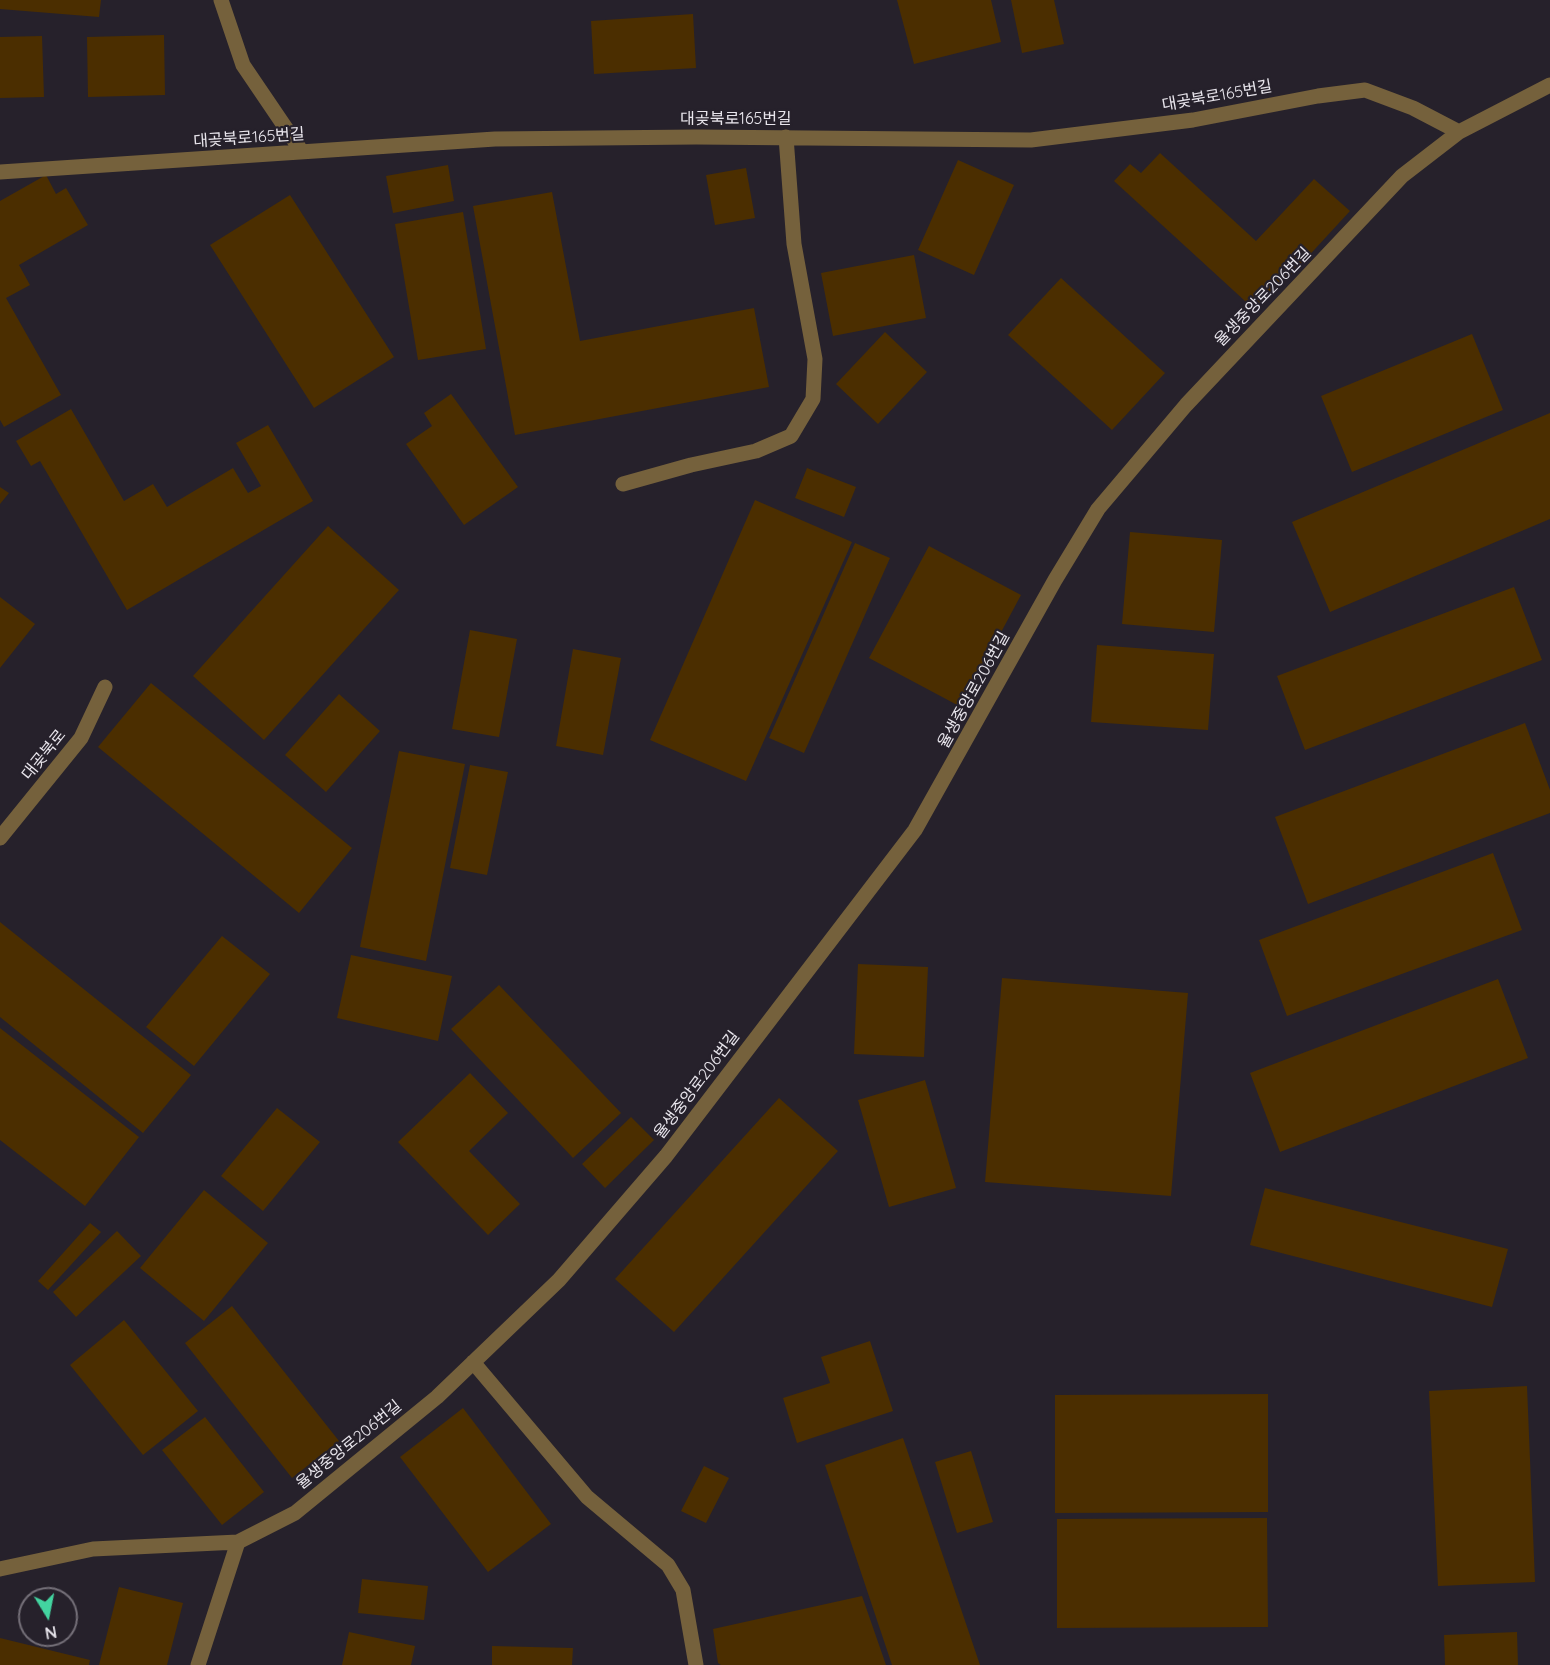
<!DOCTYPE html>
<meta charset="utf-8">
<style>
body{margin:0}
#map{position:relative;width:1550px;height:1665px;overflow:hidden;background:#26212b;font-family:Quicksand,sans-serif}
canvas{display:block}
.north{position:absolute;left:18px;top:1587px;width:60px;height:60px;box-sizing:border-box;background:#26212b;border:2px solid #746f78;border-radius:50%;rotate:170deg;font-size:16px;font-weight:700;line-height:24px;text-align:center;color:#e8e5ec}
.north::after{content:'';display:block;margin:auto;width:21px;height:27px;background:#43d4a0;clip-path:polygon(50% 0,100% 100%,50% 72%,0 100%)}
</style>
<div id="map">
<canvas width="1550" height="1665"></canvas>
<div class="north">N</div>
</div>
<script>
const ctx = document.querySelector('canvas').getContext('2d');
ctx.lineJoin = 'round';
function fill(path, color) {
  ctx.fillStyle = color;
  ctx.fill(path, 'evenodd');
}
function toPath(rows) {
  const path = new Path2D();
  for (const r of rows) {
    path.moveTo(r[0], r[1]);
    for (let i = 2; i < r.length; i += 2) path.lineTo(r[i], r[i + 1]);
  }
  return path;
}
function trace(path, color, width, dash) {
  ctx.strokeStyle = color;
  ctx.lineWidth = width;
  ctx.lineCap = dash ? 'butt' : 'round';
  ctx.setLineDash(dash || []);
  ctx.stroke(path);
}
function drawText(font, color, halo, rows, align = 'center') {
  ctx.font = font + ' Quicksand,"Noto Sans KR",sans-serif';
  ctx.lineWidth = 4.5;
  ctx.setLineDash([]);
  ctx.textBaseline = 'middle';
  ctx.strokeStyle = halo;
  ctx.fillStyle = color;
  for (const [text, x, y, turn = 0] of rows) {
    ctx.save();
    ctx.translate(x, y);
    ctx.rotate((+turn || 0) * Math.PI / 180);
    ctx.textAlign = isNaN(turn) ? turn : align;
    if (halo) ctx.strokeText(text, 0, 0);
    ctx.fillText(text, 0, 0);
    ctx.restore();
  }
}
fill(toPath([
 [0,0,101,0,99,17,0,9],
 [897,0,991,0,1001,42,914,64],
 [1011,0,1054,0,1064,44,1022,53],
 [693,14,696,68,594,74,591,21],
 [164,35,165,95,88,97,87,37],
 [42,36,44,97,0,98,0,37],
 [1160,153,1256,241,1314,179,1350,211,1257,312,1114,181,1130,164,1141,173],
 [958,160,1014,185,974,275,918,250],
 [448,165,454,201,393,213,386,176],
 [746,168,755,218,715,225,706,175],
 [46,175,56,194,66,188,88,225,19,265,30,285,6,298,61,395,4,427,0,420,0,201],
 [552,192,580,341,754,308,769,387,515,435,473,206],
 [290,195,394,357,314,408,210,245],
 [463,212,486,349,418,360,395,224],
 [914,255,926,318,833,336,821,273],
 [1061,278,1165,373,1112,430,1008,335],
 [885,332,927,372,878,424,836,384],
 [1472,334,1503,410,1352,472,1321,396],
 [451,394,518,487,464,525,406,444,432,426,424,413],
 [71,409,124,501,153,484,167,507,233,468,248,493,261,486,236,443,268,425,313,501,127,610,40,461,31,466,16,441],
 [1550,413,1550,519,1330,612,1292,522],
 [807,468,856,487,844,517,795,498],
 [0,487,9,493,0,504],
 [755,500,852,542,746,781,650,740],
 [328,526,399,590,264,740,193,676],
 [1130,532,1222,540,1214,632,1122,624],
 [855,543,890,558,804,753,769,738],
 [929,546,1021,595,961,707,869,658],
 [1514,587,1542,660,1305,750,1277,676],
 [0,597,35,624,0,668],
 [470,630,517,639,499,737,452,729],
 [1097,645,1214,654,1208,730,1091,722],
 [573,649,621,658,603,755,556,746],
 [151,683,352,848,299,913,98,747],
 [339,694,380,731,326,792,285,755],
 [1525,723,1550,790,1550,813,1308,904,1275,817],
 [399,751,465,764,426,961,360,947],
 [470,765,508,772,487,875,450,868],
 [1493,853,1522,930,1287,1016,1259,940],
 [0,922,191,1075,143,1133,0,1017],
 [222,936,270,974,194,1066,146,1027],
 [351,955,452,976,438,1041,337,1018],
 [858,964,928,967,924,1057,854,1054],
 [1002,978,1188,993,1171,1196,985,1182],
 [1498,979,1528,1058,1280,1152,1250,1073],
 [499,985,621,1113,573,1158,451,1029],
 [0,1028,139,1137,85,1206,0,1140],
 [470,1073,508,1113,469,1151,520,1204,488,1235,398,1142],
 [925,1080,956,1188,889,1207,858,1100],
 [779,1098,838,1151,674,1332,615,1279],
 [277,1108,320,1142,263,1211,221,1176],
 [631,1117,654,1140,605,1188,582,1164],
 [1265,1188,1508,1249,1492,1307,1250,1245],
 [204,1190,268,1243,204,1321,140,1268],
 [90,1223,101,1232,48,1290,38,1281],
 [117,1231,141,1256,76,1317,53,1292],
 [232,1306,339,1441,292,1478,185,1343],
 [124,1320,198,1411,143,1455,70,1365],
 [870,1341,893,1411,797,1443,783,1398,830,1383,821,1357],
 [1527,1386,1535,1582,1438,1586,1429,1391],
 [1268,1394,1268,1512,1055,1513,1055,1395],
 [463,1408,551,1524,488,1572,400,1457],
 [205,1417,264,1492,222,1525,162,1450],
 [903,1438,980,1665,892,1665,825,1465],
 [971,1451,993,1522,957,1533,935,1462],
 [704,1466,729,1478,706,1523,681,1511],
 [1267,1518,1268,1627,1057,1628,1057,1519],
 [362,1579,428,1586,424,1620,358,1613],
 [119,1587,183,1603,167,1665,99,1665],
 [862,1596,886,1665,721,1665,718,1663,713,1629],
 [349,1632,415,1646,411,1665,342,1665],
 [1517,1632,1518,1665,1445,1665,1444,1635],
 [0,1638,90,1660,89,1665,0,1665],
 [492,1646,573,1648,572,1665,492,1665]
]), '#4b2e00');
trace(toPath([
 [221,0,243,65,302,152],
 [0,172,495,139,696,137,1031,140,1193,120,1318,96,1365,90,1413,108,1459,132],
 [623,484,691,465,756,451,791,436,813,399,815,359,794,244,786,137],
 [0,838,81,738,105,687],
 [473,1362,587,1497,668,1565,683,1590,696,1665],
 [0,1569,93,1549,238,1542,295,1513,437,1397,559,1280,666,1156,915,830,1055,580,1098,509,1186,405,1402,176,1459,132,1550,85],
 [198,1665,238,1542]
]), '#75613c', 15);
drawText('16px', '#e8e5ec', '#26212b', [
 ["대곶북로165번길",1217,96,-10],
 ["대곶북로165번길",736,119],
 ["대곶북로165번길",249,138,-4],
 ["율생중앙로206번길",1263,297,-46],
 ["율생중앙로206번길",974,690,-61],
 ["대곶북로",44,755,-51],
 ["율생중앙로206번길",697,1085,-53],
 ["율생중앙로206번길",349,1445,-39]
]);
</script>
